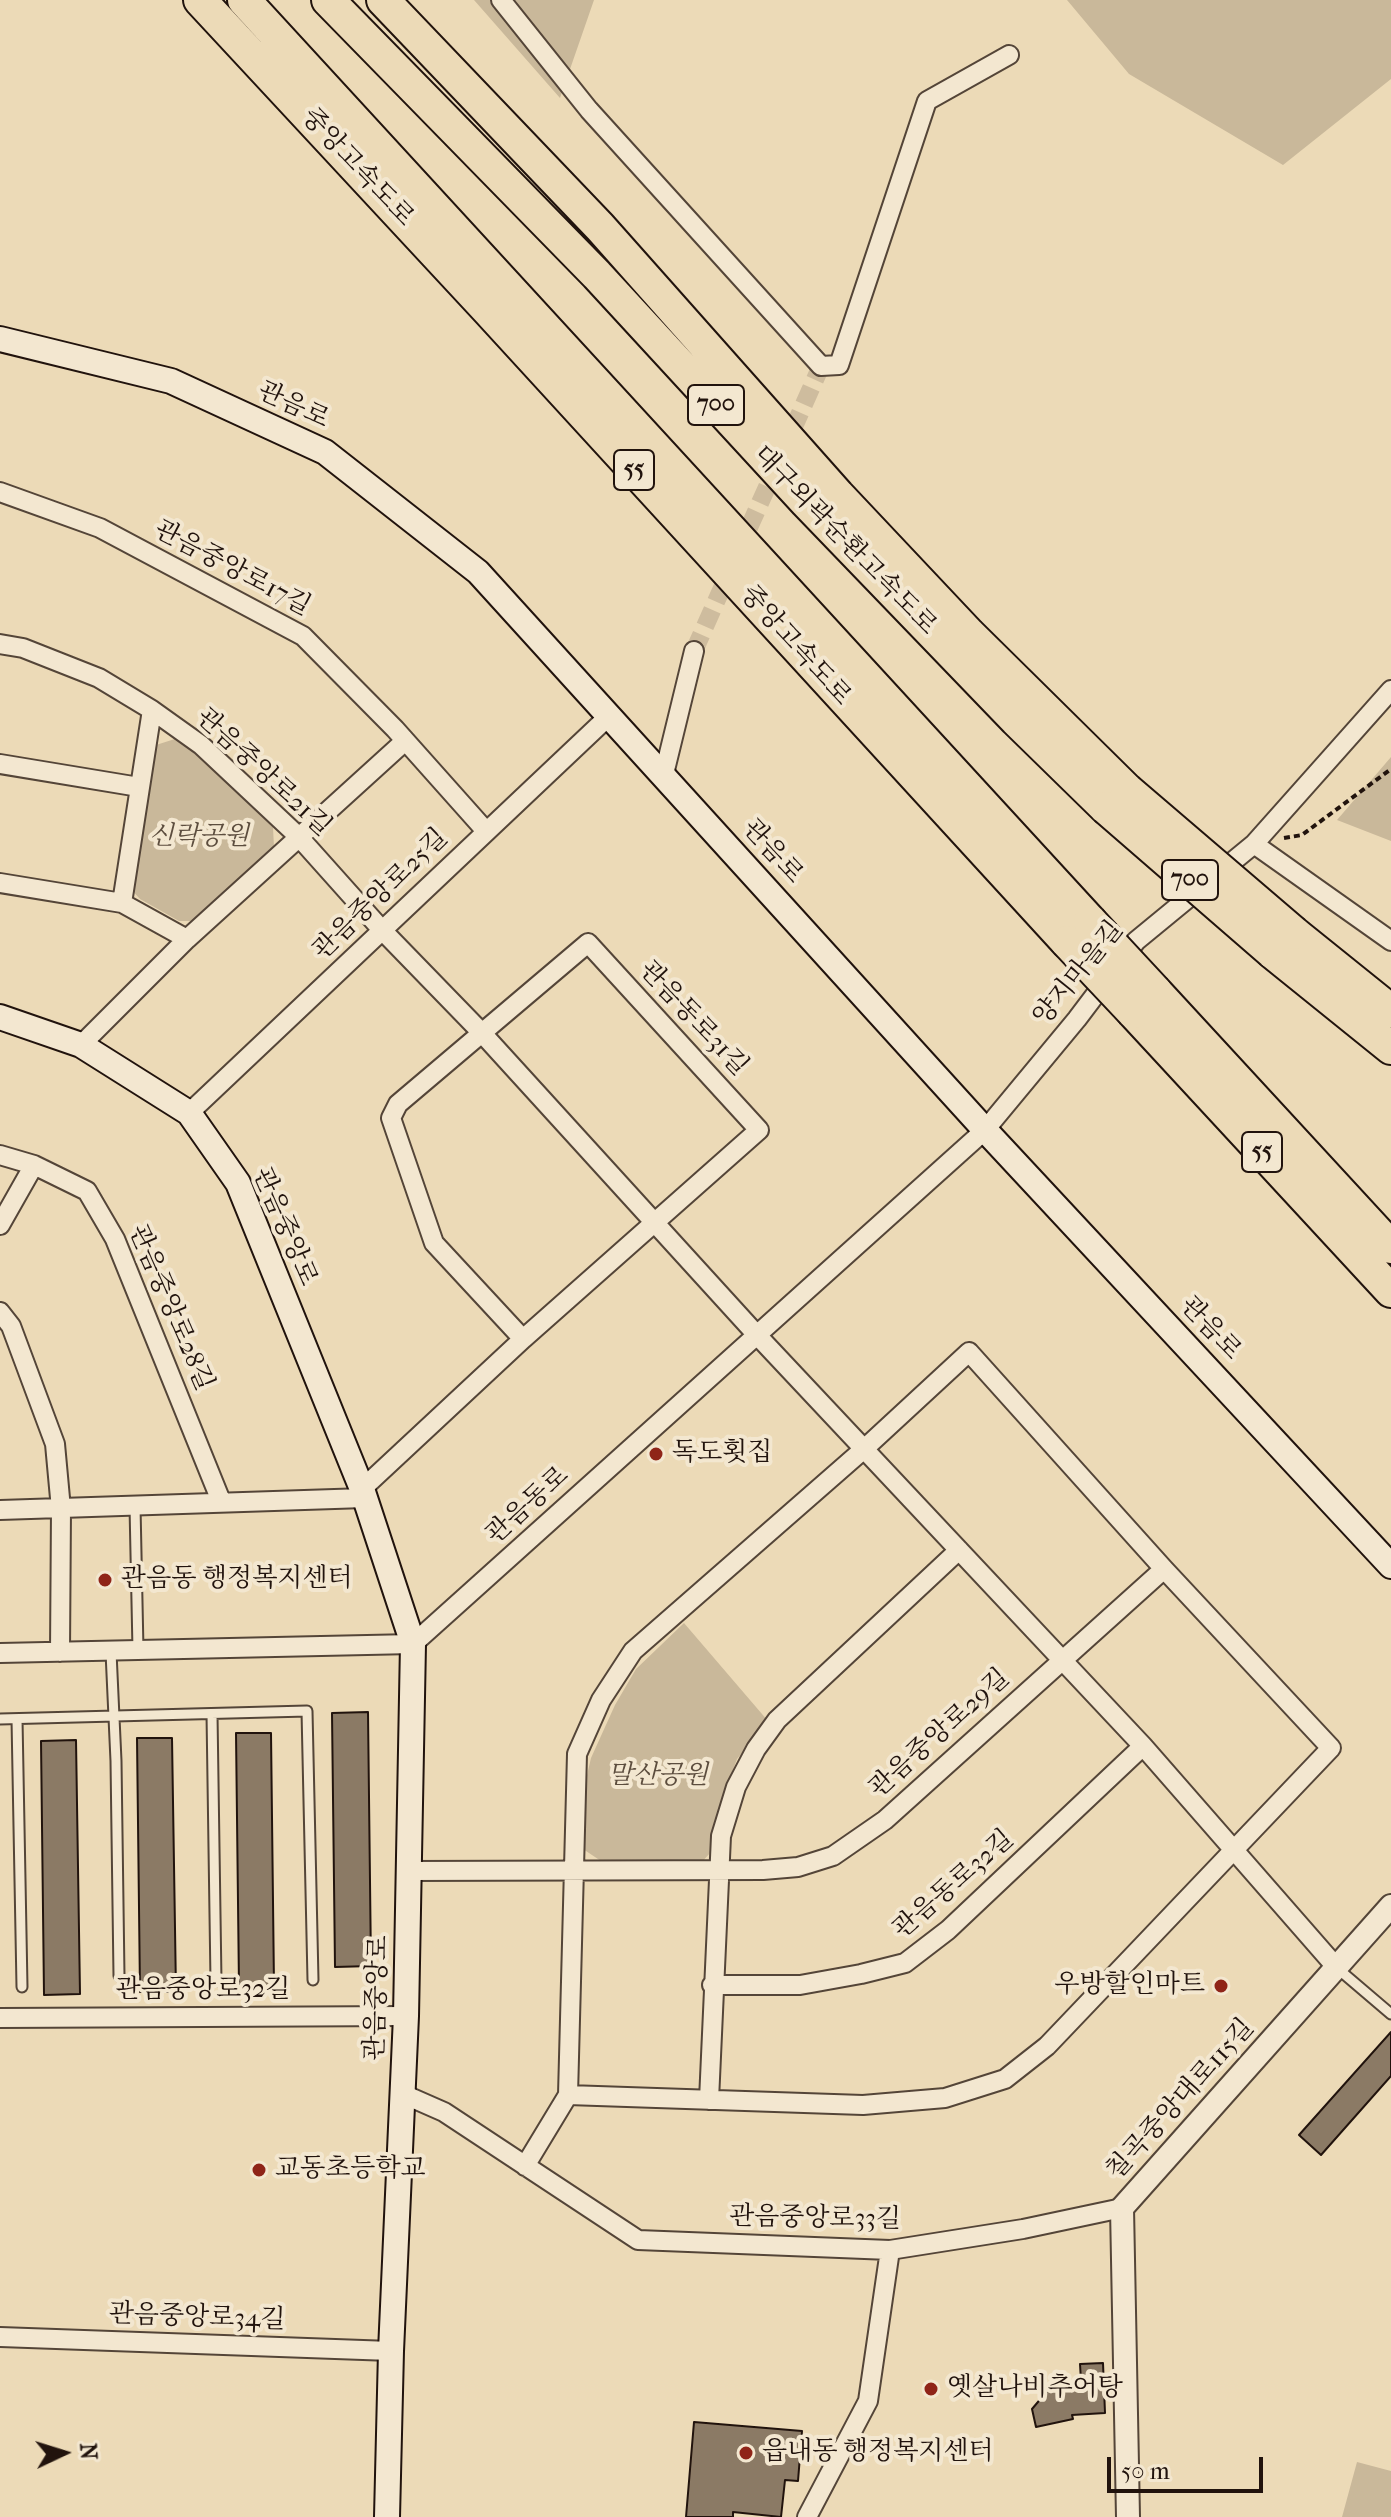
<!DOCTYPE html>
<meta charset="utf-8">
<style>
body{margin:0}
#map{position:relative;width:1391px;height:2517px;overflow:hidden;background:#ecdab7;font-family:"IM FELL French Canon",serif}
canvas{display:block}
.north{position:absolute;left:24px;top:2413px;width:80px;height:80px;-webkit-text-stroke:6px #f3e7d0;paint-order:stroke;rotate:86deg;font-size:22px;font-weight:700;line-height:32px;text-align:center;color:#21130d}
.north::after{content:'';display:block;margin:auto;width:28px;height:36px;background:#21130d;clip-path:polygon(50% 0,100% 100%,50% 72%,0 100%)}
.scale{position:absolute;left:1107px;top:2457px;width:156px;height:36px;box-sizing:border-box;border:4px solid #21130d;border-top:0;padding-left:10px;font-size:24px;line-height:28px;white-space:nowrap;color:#21130d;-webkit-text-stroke:6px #f3e7d0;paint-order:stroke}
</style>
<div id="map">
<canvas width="1391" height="2517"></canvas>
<div class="north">N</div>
<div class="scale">50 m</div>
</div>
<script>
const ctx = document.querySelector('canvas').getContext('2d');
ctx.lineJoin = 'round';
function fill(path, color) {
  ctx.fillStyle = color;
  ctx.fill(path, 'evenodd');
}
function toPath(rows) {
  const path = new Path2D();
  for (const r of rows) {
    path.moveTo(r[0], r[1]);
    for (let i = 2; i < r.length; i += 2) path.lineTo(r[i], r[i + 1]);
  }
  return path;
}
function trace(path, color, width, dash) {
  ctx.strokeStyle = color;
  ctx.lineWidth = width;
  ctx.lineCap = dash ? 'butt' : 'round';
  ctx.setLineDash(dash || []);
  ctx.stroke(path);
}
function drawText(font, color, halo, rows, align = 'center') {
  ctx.font = font + ' "IM FELL French Canon","Noto Serif KR",serif';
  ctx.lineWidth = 8;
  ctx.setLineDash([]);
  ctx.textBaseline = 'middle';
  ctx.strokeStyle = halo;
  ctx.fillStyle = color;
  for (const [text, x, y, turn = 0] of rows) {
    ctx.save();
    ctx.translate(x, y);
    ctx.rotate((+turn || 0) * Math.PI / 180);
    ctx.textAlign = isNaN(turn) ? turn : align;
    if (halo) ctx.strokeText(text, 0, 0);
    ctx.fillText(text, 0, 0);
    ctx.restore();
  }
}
fill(toPath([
 [474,0,594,0,560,98],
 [1067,0,1391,0,1391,79,1283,165,1129,74],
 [178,738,273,827,274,848,199,921,179,921,140,899,130,888,156,745],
 [1391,757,1391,841,1337,820],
 [684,1623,768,1721,737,1759,719,1807,711,1852,700,1864,601,1861,583,1849,585,1784,591,1758,615,1705,636,1669],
 [1357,2462,1391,2471,1391,2517,1342,2517]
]), '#c9b89a');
const building = toPath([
 [368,1712,371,1966,335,1967,332,1713,368,1712],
 [236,1733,271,1733,274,1986,239,1987,236,1733],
 [137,1738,172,1738,176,1992,140,1992,137,1738],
 [76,1740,80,1994,44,1995,41,1741,76,1740],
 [1391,2032,1391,2076,1321,2155,1299,2135,1391,2032],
 [1103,2363,1105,2413,1072,2415,1073,2419,1036,2427,1032,2409,1049,2389,1081,2381,1080,2364,1103,2363],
 [694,2422,802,2431,798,2481,785,2480,781,2517,733,2512,733,2517,686,2517,694,2422]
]);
fill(building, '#8b7a65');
trace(building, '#21130d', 2);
trace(toPath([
 [694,651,821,366]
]), '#cebc9e', 18, [18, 9]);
const service = toPath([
 [135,1506,138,1650],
 [111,1652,116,1761,119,1976],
 [212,1714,216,1981],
 [0,1719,307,1711,313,1980],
 [17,1719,22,1987],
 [1337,1968,1391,2014]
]);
const minor = toPath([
 [501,0,589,110,821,366,839,365,927,101,1009,55],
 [0,492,100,528,303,636,395,729,485,830],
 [0,644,23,648,99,678,152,710,201,745,298,836,382,930,481,1032,756,1334,1143,1746,1337,1968],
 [0,764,139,787],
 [664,774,694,651],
 [1254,844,1391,941],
 [0,883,122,903,187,939],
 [122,903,152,710],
 [81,1045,187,939,405,741],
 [189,1113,610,715],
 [0,1155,34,1165,87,1191,115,1239,221,1501],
 [0,1225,34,1165],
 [0,1312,11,1326,55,1444,61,1509,60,1652],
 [362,1489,523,1339,759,1130,588,943,398,1104,391,1118,434,1243,523,1339],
 [0,1510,365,1498],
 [0,1653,413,1644,985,1130,1077,1019,1136,941,1254,844,1391,690],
 [409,1871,763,1870,798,1867,833,1856,885,1820,1164,1569],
 [712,1985,800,1985,861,1974,905,1963,948,1930,1143,1746],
 [0,2018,406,2016],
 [403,2094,444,2112,638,2240,890,2250,1023,2229,1122,2208],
 [709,2100,721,1836,736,1787,756,1749,777,1720,959,1550],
 [525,2166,568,2095,577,1754,601,1700,633,1651,864,1449,969,1352,1164,1569,1331,1748,1047,2046,1005,2079,945,2098,863,2105,568,2095],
 [0,2337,391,2351],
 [807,2517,868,2401,890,2250]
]);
const tertiary = toPath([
 [1128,2517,1122,2208,1391,1906]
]);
const secondary = toPath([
 [0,339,171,381,325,452,478,572,985,1130,1391,1566],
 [0,1017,81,1045,189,1113,238,1183,362,1489,413,1644,406,2016,391,2351,387,2517]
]);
const motorway = toPath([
 [200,0,488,310,1067,942],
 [244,0,1090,921],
 [328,0,597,275,806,502,1016,720,1106,808],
 [383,0,600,227,838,495,969,634,1127,790],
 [1294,933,1391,1011],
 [1272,952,1391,1048],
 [1155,991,1391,1247],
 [1133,1012,1391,1291]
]);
trace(service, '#544538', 13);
trace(minor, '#544538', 22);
trace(tertiary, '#544538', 26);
trace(secondary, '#21130d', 28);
trace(motorway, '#21130d', 36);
trace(toPath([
 [1284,838,1302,835,1391,769]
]), '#21130d', 4, [6, 4]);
trace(service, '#f3e7d0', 9);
trace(minor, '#f3e7d0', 18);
trace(tertiary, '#f3e7d0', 22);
trace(secondary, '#f3e7d0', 24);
trace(motorway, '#ecdab7', 32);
const motorwayBridge = toPath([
 [1127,790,1294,933],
 [1106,808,1272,952],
 [1090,921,1155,991],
 [1067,942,1133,1012]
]);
trace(motorwayBridge, '#21130d', 36, []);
trace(motorwayBridge, '#ecdab7', 32);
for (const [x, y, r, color] of [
 [656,1454,8,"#8f2418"],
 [105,1580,8,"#8f2418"],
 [1221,1986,8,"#8f2418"],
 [259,2170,8,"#8f2418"],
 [931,2389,8,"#8f2418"],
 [746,2453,8,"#8f2418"]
]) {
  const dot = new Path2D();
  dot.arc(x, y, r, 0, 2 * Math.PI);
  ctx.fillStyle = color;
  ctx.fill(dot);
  trace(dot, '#f3e7d0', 3);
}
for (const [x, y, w] of [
 [716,405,56],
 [634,470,40],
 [1190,880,56],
 [1262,1152,40]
]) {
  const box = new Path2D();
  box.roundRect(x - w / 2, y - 20, w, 40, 6);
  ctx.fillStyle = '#f3e7d0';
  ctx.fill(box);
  trace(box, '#21130d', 2);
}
drawText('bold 24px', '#21130d', null, [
 ["700",716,405],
 ["55",634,470],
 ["700",1190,880],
 ["55",1262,1152]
]);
drawText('26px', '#21130d', '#f3e7d0', [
 ["중앙고속도로",357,168,47],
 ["관음로",293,406,25],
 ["대구외곽순환고속도로",844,541,46],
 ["관음중앙로17길",232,569,28],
 ["중앙고속도로",795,646,48],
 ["관음중앙로21길",263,773,43],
 ["관음로",772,852,48],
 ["관음중앙로25길",381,895,-44],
 ["양지마을길",1079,974,-51],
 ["관음동로31길",693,1019,47],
 ["관음중앙로",284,1227,67],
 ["관음중앙로28길",170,1308,67],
 ["관음로",1210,1329,47],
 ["관음동로",528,1506,-42],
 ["관음중앙로29길",940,1734,-42],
 ["관음동로32길",954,1885,-41],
 ["관음중앙로32길",203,1991],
 ["관음중앙로",378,1998,-88],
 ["칠곡중앙대로115길",1181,2100,-48],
 ["관음중앙로33길",815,2219,1],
 ["관음중앙로34길",197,2318,2]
]);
drawText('italic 26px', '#5c4d3e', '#f3e7d0', [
 ["신락공원",199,838],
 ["말산공원",658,1777]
]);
drawText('26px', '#21130d', '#f3e7d0', [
 ["독도횟집",672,1454],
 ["관음동 행정복지센터",121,1580],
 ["우방할인마트",1205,1986,"right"],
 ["교동초등학교",275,2170],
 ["옛살나비추어탕",947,2389],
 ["읍내동 행정복지센터",762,2453]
], 'left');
</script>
